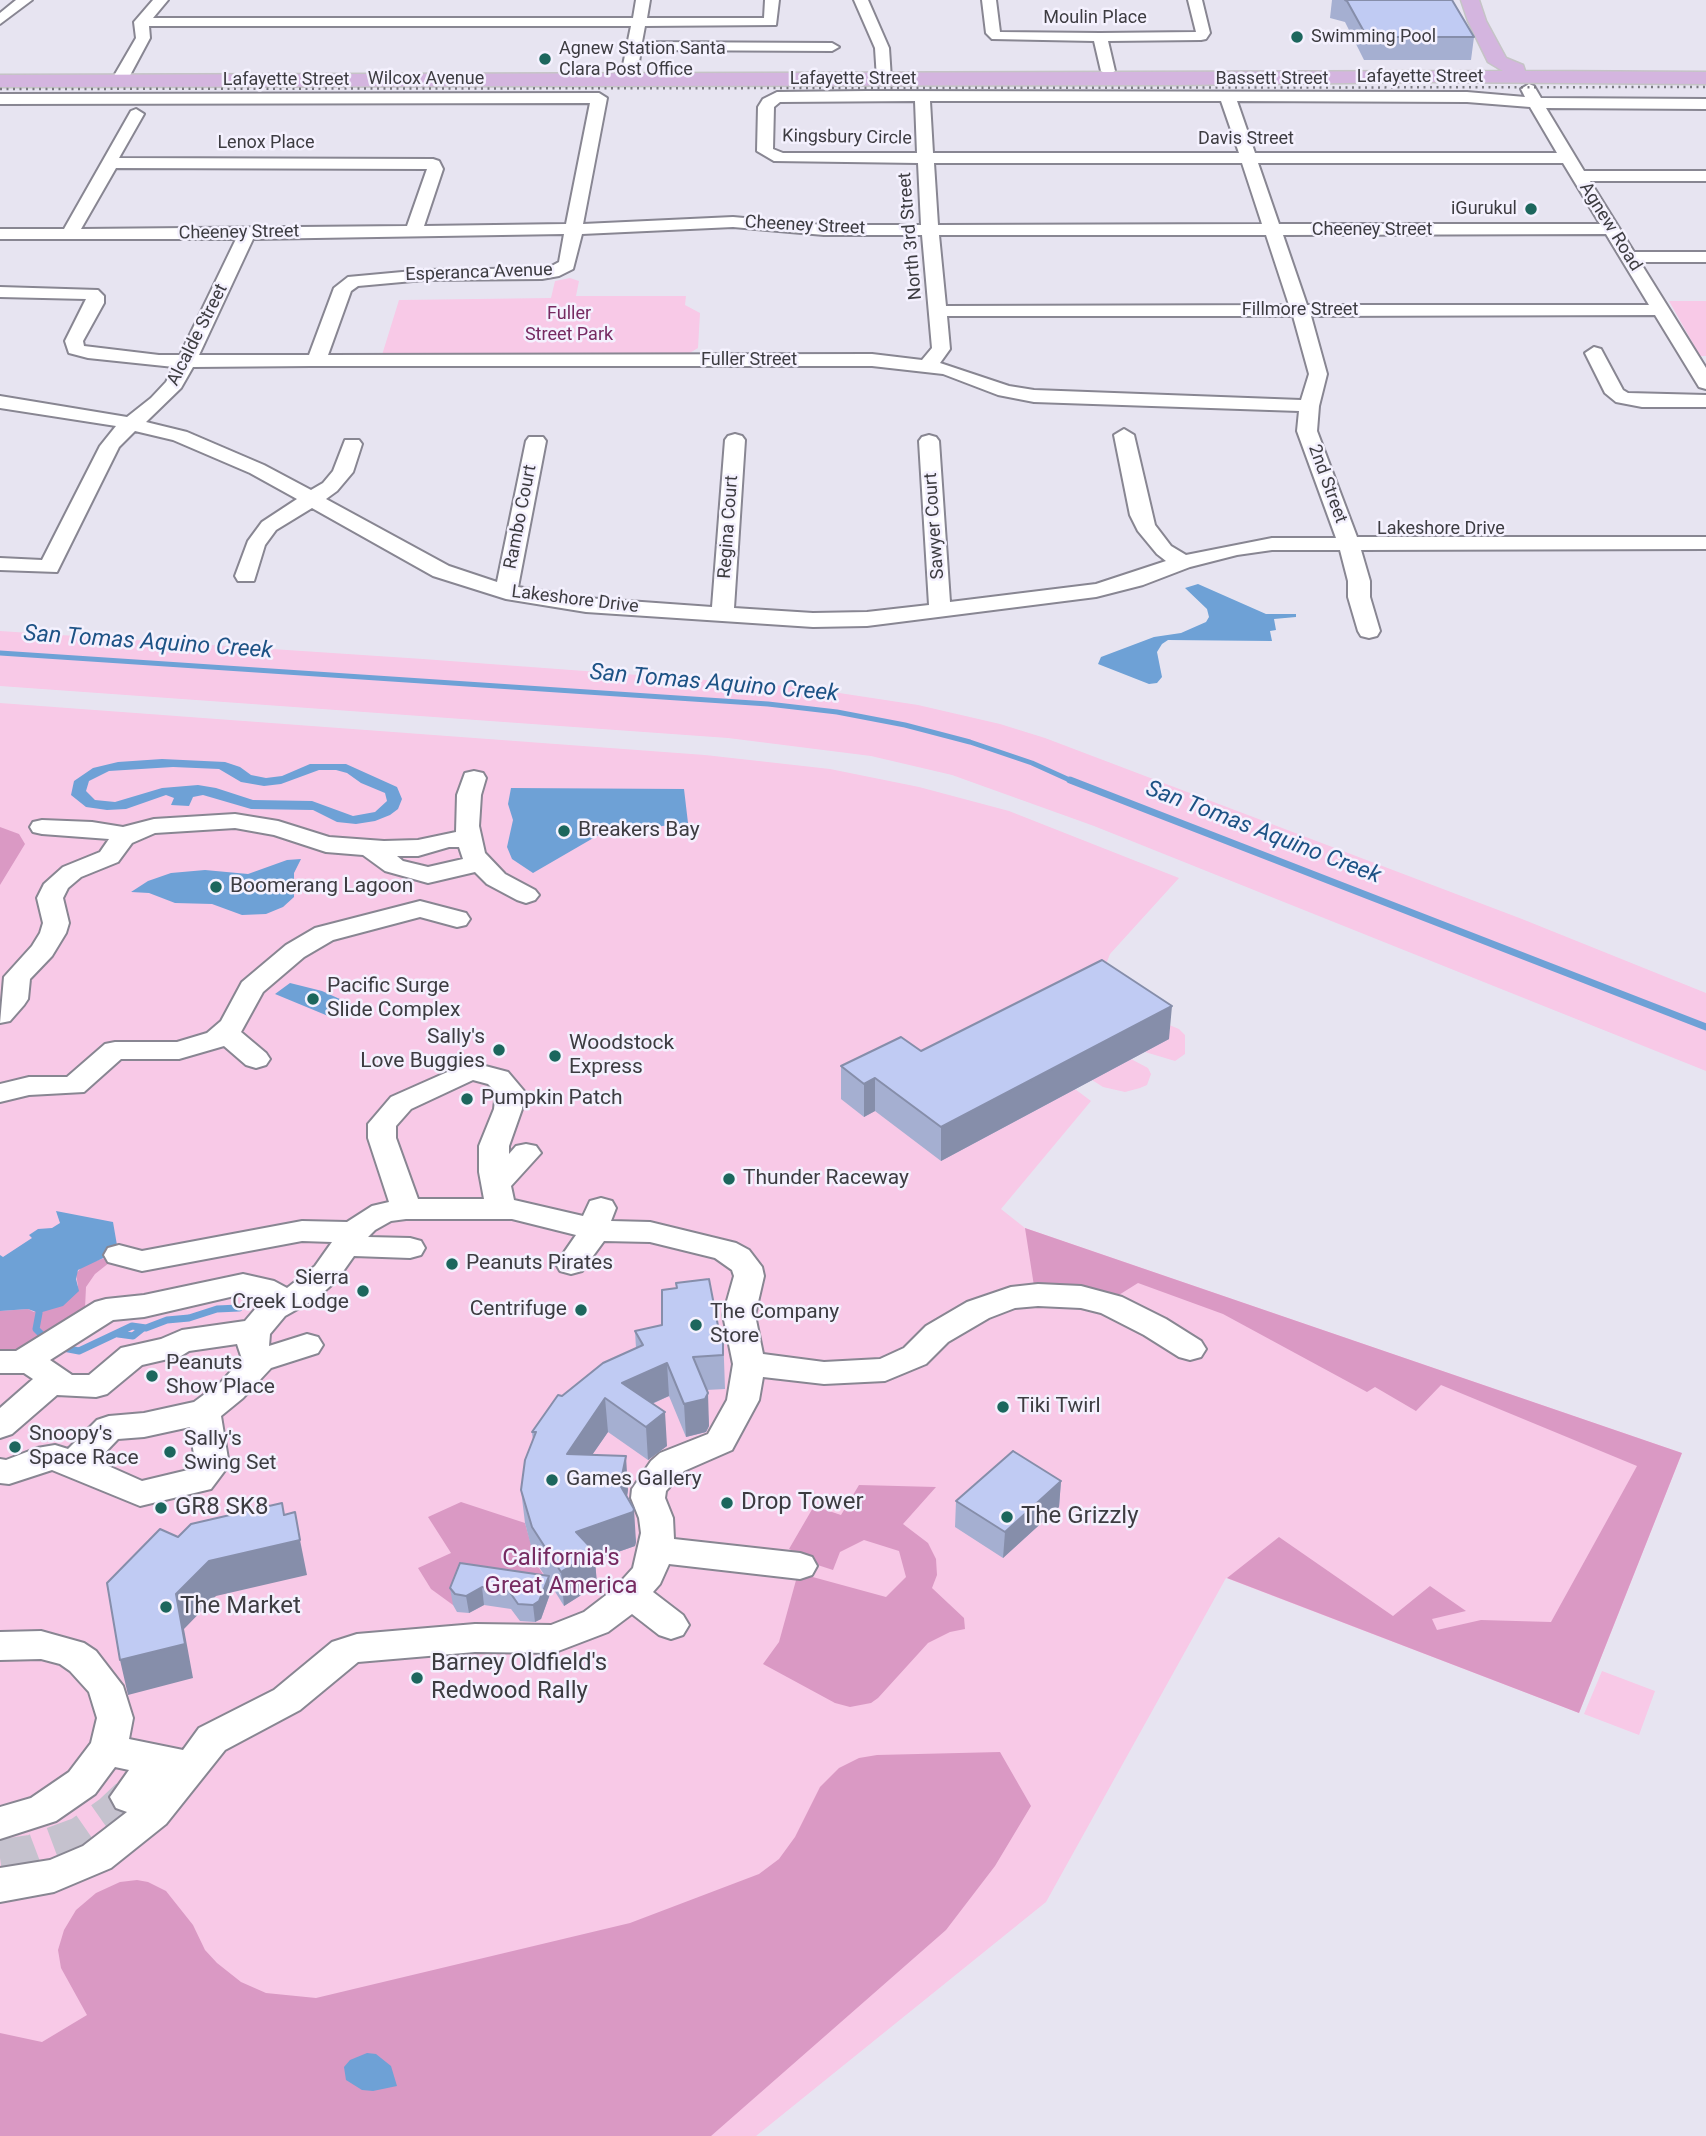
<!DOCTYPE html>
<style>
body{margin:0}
canvas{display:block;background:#e7e4f1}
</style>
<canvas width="1706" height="2136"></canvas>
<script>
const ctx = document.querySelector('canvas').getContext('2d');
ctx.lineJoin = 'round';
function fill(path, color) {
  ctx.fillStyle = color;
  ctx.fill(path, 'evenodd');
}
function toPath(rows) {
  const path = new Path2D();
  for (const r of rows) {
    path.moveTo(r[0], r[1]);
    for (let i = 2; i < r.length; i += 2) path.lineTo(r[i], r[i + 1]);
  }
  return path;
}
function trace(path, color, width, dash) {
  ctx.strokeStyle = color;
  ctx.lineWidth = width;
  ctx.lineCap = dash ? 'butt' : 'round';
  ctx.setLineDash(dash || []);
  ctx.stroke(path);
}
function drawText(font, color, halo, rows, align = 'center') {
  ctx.font = font + ' Roboto,sans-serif';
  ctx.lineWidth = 5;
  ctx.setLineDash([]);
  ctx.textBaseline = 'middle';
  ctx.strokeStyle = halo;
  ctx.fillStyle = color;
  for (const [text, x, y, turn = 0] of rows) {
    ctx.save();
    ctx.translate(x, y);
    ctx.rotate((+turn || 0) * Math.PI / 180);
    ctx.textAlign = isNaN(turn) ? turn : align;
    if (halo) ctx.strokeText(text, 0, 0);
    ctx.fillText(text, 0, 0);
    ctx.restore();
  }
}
fill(toPath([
 [570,278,579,281,576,296,686,296,685,305,700,313,698,348,688,354,382,355,399,300,551,298,555,281],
 [1669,301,1706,301,1706,356,1700,356],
 [0,631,423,659,800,687,918,705,1000,724,1045,738,1522,919,1706,993,1706,1071,1094,826,952,775,871,756,728,738,0,686],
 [0,703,705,755,830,769,919,787,1009,811,1179,878,1110,954,1104,969,1162,1022,1179,1029,1185,1035,1185,1054,1175,1061,1145,1052,1131,1059,1148,1068,1151,1074,1147,1085,1140,1088,1125,1092,1103,1087,1092,1080,1075,1089,1091,1101,1001,1209,1025,1228,1682,1453,1579,1713,1226,1578,1046,1902,756,2136,0,2136],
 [1602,1671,1655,1691,1639,1735,1584,1714]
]), '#f8c9e7');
fill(toPath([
 [0,827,19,834,25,844,0,885],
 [1025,1228,1682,1453,1579,1713,1227,1578,1279,1537,1393,1616,1430,1586,1466,1611,1432,1619,1437,1630,1481,1620,1551,1622,1637,1466,1441,1385,1416,1411,1375,1387,1367,1392,1223,1314,1138,1283,1114,1298,1034,1286],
 [108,1257,114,1259,95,1274,86,1287,85,1308,16,1353,0,1350,0,1311,28,1309,34,1312,78,1286,76,1274,83,1265],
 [859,1485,936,1487,903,1524,928,1543,936,1559,937,1575,932,1588,964,1618,965,1629,950,1632,928,1643,878,1698,871,1703,850,1707,835,1703,763,1664,779,1642,798,1573,886,1597,906,1577,899,1551,864,1540,840,1552,833,1570,793,1557,796,1552,789,1549,814,1506,841,1515],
 [461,1502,525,1523,537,1565,554,1591,550,1594,463,1581,453,1605,431,1589,418,1568,451,1553,428,1517],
 [1000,1752,1031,1806,995,1866,946,1930,711,2136,0,2136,0,2033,42,2042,87,2015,61,1968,58,1950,64,1930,76,1910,96,1893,120,1882,137,1880,148,1882,166,1891,193,1925,205,1950,217,1963,241,1982,266,1993,316,1998,630,1923,759,1874,779,1859,795,1837,820,1787,839,1768,859,1758,877,1755]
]), '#da99c4');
fill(toPath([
 [1198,584,1266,614,1296,614,1296,617,1274,619,1276,630,1270,631,1272,641,1168,640,1162,644,1157,652,1162,677,1157,683,1149,684,1098,664,1101,657,1154,637,1181,633,1206,622,1209,617,1207,609,1185,588],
 [162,759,225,762,240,767,251,775,266,778,282,776,310,764,346,764,397,787,402,799,398,809,390,815,375,821,356,824,337,822,313,810,251,809,203,795,193,797,189,806,171,805,174,798,166,795,126,809,107,810,86,807,71,795,74,781,93,768,118,762],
 [173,767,219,769,241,782,264,786,281,784,319,770,336,770,347,773,361,783,385,793,387,801,375,812,353,816,312,801,253,800,216,788,198,785,162,788,115,802,95,800,86,791,89,781,109,771],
 [511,788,684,789,688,823,602,833,533,873,512,859,507,847,513,820,508,804],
 [301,859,294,873,294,897,283,907,266,914,242,915,212,904,175,903,149,893,131,892,148,881,171,873,205,870,248,874,287,860],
 [290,983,322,991,351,1004,333,1018,275,994],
 [56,1211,113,1222,118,1251,78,1270,76,1279,79,1291,63,1306,39,1313,28,1309,0,1311,0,1255,3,1257,32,1238,29,1235,38,1229,52,1228,60,1223],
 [367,2053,376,2054,391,2066,397,2086,373,2091,362,2090,346,2080,344,2067,350,2060]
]), '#6ea1d6');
trace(toPath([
 [0,653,768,704,837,712,905,725,970,742,1032,763,1074,782]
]), '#6ea1d6', 5);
trace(toPath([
 [1070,780,1706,1027],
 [39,1313,36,1329,48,1341],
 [118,1334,133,1336,143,1328],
 [58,1347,79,1351,132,1326,146,1328,167,1320,189,1318,217,1309,239,1308]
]), '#6ea1d6', 7);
trace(toPath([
 [0,1858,33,1853,81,1835,111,1814,129,1797]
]), '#c5c2ce', 37, [37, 18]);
const minor = toPath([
 [16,0,32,0,0,24,0,13,16,0],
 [153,0,168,0,153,18,633,18,636,0,650,0,647,18,764,18,765,0,779,0,776,25,645,26,642,42,832,43,839,47,832,51,641,50,636,80,628,85,620,80,631,26,149,26,150,38,127,81,119,86,114,84,111,81,136,38,134,22,153,0],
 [854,0,868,0,889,48,891,79,889,82,884,83,877,79,875,48,854,0],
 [982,0,996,0,1000,32,1100,33,1196,32,1188,0,1202,0,1210,33,1206,39,1201,40,1108,41,1115,71,1108,75,1101,71,1094,41,992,39,986,33,982,0],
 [1529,84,1534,86,1541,98,1706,99,1706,109,1546,108,1584,171,1706,171,1706,181,1590,181,1634,252,1706,252,1706,262,1640,262,1706,368,1706,389,1699,387,1655,315,1311,316,1327,374,1319,406,1317,431,1357,537,1706,537,1706,549,1361,550,1370,581,1370,597,1380,631,1377,636,1369,638,1361,636,1358,631,1348,597,1348,581,1340,550,1272,550,1237,555,1190,567,1143,585,1096,597,867,626,813,627,586,612,506,599,433,576,312,508,276,530,265,545,254,581,238,581,235,576,248,541,262,522,297,499,250,473,173,440,135,431,119,447,57,572,0,570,0,558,42,560,100,446,116,426,0,408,0,396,127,417,151,398,166,382,174,367,88,358,69,353,65,341,86,299,0,297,0,287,98,290,104,296,104,303,83,341,84,346,159,355,180,355,236,239,0,239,0,229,64,229,131,111,136,109,144,114,119,158,433,159,439,161,443,169,424,226,566,224,590,103,0,104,0,94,599,93,607,98,583,224,733,217,824,225,921,225,918,163,774,161,757,151,758,107,763,99,777,92,866,91,1467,92,1525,97,1521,89,1529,84],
 [915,101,917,153,783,153,773,149,774,107,780,102,915,101],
 [930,101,1221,101,1239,153,933,153,930,101],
 [1237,101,1467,102,1530,107,1557,153,1255,153,1237,101],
 [934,163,1242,163,1262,224,938,225,934,163],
 [1258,163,1563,163,1600,224,1279,224,1258,163],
 [116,168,427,169,407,226,81,229,116,168],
 [733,227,824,235,922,235,932,348,922,360,872,354,328,355,351,291,358,286,424,280,542,279,559,276,573,269,582,234,733,227],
 [564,234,559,262,548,268,424,270,348,277,334,288,309,355,199,355,253,239,564,234],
 [1606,234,1649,305,1307,305,1283,235,1606,234],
 [939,235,1266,235,1289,305,946,306,939,235],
 [947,316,1293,316,1309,374,1301,400,1034,390,1009,386,940,363,950,349,947,316],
 [311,366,872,366,943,374,998,395,1034,402,1299,411,1297,431,1336,538,1272,538,1186,555,1171,546,1155,525,1134,435,1124,429,1114,435,1130,515,1138,531,1157,554,1166,561,1096,584,950,602,939,441,936,437,929,435,922,437,919,441,929,605,867,612,813,613,734,608,745,440,742,436,735,434,728,436,725,440,712,607,586,598,518,587,546,441,543,437,529,437,526,441,497,582,449,566,326,499,337,491,353,472,362,444,359,440,345,440,333,471,323,483,311,490,264,465,187,432,146,422,181,388,193,367,311,366],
 [1594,347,1601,349,1623,390,1628,393,1706,395,1706,407,1642,407,1616,402,1605,393,1585,353,1594,347],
 [474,771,483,773,486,778,481,795,479,826,485,853,505,874,535,890,539,895,535,900,526,903,517,900,487,884,475,872,428,883,385,871,363,855,326,852,274,835,235,828,155,833,132,843,118,862,81,877,68,888,63,898,69,923,66,933,52,956,30,979,28,999,24,1005,10,1021,0,1023,4,977,32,946,40,933,43,923,37,898,44,884,63,867,100,852,109,839,42,834,33,832,30,827,33,822,42,820,92,822,123,827,154,819,235,814,278,821,329,837,384,841,418,840,456,832,457,795,465,773,474,771],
 [449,847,459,847,463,859,428,867,403,861,397,856,418,856,449,847],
 [420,901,466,913,470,919,466,925,457,927,420,917,333,940,304,957,263,992,241,1032,266,1053,270,1059,266,1065,256,1068,246,1065,224,1046,179,1059,121,1059,84,1092,29,1095,0,1102,0,1084,29,1077,67,1077,105,1044,115,1042,177,1042,207,1033,221,1021,242,982,286,945,315,928,420,901],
 [470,1062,508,1072,524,1091,522,1109,509,1146,509,1154,516,1146,526,1144,536,1146,541,1153,511,1186,514,1200,583,1216,590,1201,601,1198,612,1201,616,1208,611,1221,650,1222,736,1243,749,1250,762,1267,764,1276,755,1315,763,1354,824,1362,880,1359,904,1348,926,1326,967,1302,1011,1287,1038,1284,1081,1286,1122,1297,1166,1319,1201,1341,1206,1349,1201,1357,1190,1360,1179,1357,1144,1335,1101,1313,1081,1308,1038,1306,1015,1308,989,1318,948,1342,926,1364,885,1381,824,1384,763,1377,759,1400,732,1450,684,1471,666,1491,665,1498,673,1518,674,1539,800,1553,812,1557,817,1566,812,1575,800,1579,669,1564,660,1584,653,1592,683,1615,689,1625,683,1635,671,1639,659,1635,632,1614,608,1632,553,1653,475,1652,358,1662,300,1710,225,1750,166,1824,111,1868,54,1892,0,1902,0,1868,50,1860,83,1846,127,1812,116,1808,110,1797,129,1770,115,1767,95,1794,56,1821,0,1839,0,1807,31,1798,69,1772,91,1743,97,1718,89,1692,70,1671,60,1664,41,1659,0,1660,0,1632,41,1631,84,1643,96,1651,123,1686,133,1718,129,1739,183,1750,199,1728,274,1690,332,1642,357,1634,475,1624,551,1625,584,1612,614,1589,633,1568,641,1533,639,1518,631,1498,632,1489,651,1461,660,1453,708,1434,727,1400,733,1364,723,1315,734,1276,732,1270,715,1258,650,1242,604,1241,582,1271,571,1274,560,1271,556,1264,576,1235,512,1219,406,1219,391,1221,375,1230,368,1237,410,1238,421,1241,425,1248,421,1255,410,1258,354,1256,337,1280,317,1298,285,1316,270,1334,269,1346,307,1334,318,1337,323,1345,318,1353,271,1368,243,1398,221,1416,229,1465,211,1489,140,1506,52,1470,9,1484,0,1483,0,1459,6,1460,37,1448,55,1445,68,1449,97,1420,109,1416,144,1413,194,1402,221,1382,242,1359,237,1344,189,1351,181,1356,142,1365,107,1394,96,1397,57,1395,12,1434,0,1438,0,1408,33,1379,24,1373,0,1373,0,1351,16,1351,95,1302,106,1299,144,1295,243,1274,274,1281,287,1288,315,1266,332,1242,302,1241,142,1271,108,1262,104,1255,108,1248,119,1245,142,1251,302,1221,347,1222,372,1206,389,1202,368,1138,368,1124,391,1097,470,1062],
 [473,1080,488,1084,496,1092,494,1109,479,1146,479,1172,484,1199,418,1199,396,1138,396,1126,411,1109,473,1080],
 [243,1294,262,1301,245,1321,182,1330,161,1339,121,1348,89,1375,72,1375,50,1360,113,1320,144,1317,243,1294],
 [190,1427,195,1462,188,1470,142,1481,97,1461,118,1439,144,1437,190,1427]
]);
const major = toPath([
 [1461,0,1479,0,1486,21,1506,58,1523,65,1525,71,1706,72,1706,84,1433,82,1174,85,0,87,0,75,1503,71,1488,62,1468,21,1461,0]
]);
trace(minor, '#888692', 4);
trace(major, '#c5c4c6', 3);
fill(minor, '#fff');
fill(major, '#d4b5df');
trace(toPath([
 [0,89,1706,87]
]), '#7b7a82', 2.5, [2, 4.5]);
fill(toPath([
 [1332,0,1452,0,1474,37,1471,60,1364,60,1345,22,1330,18],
 [1169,1039,941,1161,875,1111,864,1117,841,1099,841,1066,921,1051],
 [676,1283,719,1331,723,1331,725,1389,706,1390,709,1426,706,1432,686,1437,669,1396,652,1404,667,1446,648,1460,608,1432,592,1455,628,1490,627,1496,636,1542,635,1546,595,1560,597,1585,564,1606,549,1582,550,1594,541,1619,535,1622,520,1621,511,1609,484,1605,469,1613,457,1612,453,1605,450,1588,545,1576,535,1561,525,1523,521,1490,533,1441,532,1432,562,1396,636,1348,635,1331,662,1325,676,1288],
 [1061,1481,1059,1507,1003,1558,955,1527,956,1501]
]), '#a5afd1');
fill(toPath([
 [1172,1006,1169,1039,941,1161,941,1127],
 [875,1078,875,1111,864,1117,864,1084],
 [667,1363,669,1396,628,1414,622,1383],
 [708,1393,709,1426,706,1432,686,1437,684,1404],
 [605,1398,608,1432,570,1487,567,1454],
 [665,1412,667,1446,648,1460,646,1427],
 [626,1456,628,1490,624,1516,634,1509,636,1542,635,1546,595,1560,597,1585,564,1606,561,1572,576,1532],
 [1061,1481,1059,1507,1003,1558,1005,1532],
 [300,1540,307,1575,216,1596,184,1629,193,1678,128,1695,120,1660,176,1594,209,1561],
 [549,1576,550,1594,541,1619,535,1622,533,1605],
 [482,1587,484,1605,469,1613,466,1596]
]), '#868eaa');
const building = toPath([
 [1345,0,1452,0,1474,37,1367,37,1347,1,1345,0],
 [1102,960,1172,1006,941,1127,875,1078,864,1084,841,1066,901,1037,921,1051,1102,960],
 [709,1279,719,1331,723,1331,723,1355,693,1357,708,1393,705,1399,684,1404,667,1363,622,1383,665,1412,646,1427,605,1398,567,1454,626,1456,620,1485,634,1509,633,1512,576,1532,594,1551,561,1572,532,1527,521,1490,525,1460,536,1432,532,1432,558,1395,562,1396,603,1363,643,1345,635,1331,662,1325,662,1290,677,1288,676,1283,709,1279],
 [1013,1451,1061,1481,1005,1532,956,1501,1013,1451],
 [282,1503,284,1515,295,1512,300,1540,209,1561,176,1594,185,1644,120,1660,107,1583,160,1529,178,1537,191,1524,282,1503],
 [460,1563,549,1576,539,1601,533,1605,518,1604,509,1591,482,1587,466,1596,455,1594,450,1588,460,1563]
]);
fill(building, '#c0cbf3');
trace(building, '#868eaa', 2);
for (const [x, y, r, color] of [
 [1297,37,7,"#1c665d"],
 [545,59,7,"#1c665d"],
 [1531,209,7,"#1c665d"],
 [564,831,7,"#1c665d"],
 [216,887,7,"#1c665d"],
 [313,999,7,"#1c665d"],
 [499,1050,7,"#1c665d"],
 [555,1056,7,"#1c665d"],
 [467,1099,7,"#1c665d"],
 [729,1179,7,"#1c665d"],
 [452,1264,7,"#1c665d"],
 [363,1291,7,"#1c665d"],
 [581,1310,7,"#1c665d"],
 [696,1325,7,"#1c665d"],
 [152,1376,7,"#1c665d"],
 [1003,1407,7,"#1c665d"],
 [15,1447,7,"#1c665d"],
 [170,1452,7,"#1c665d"],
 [552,1480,7,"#1c665d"],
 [727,1503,7,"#1c665d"],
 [161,1508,7,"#1c665d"],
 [1007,1517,7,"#1c665d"],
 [166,1607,7,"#1c665d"],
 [417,1678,7,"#1c665d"]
]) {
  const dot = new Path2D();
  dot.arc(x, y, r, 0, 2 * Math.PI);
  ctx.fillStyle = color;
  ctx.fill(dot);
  trace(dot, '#f4f1fe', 2.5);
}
drawText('18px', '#3d3c41', '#f4f1fe', [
 ["Moulin Place",1095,18],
 ["Lafayette Street",1420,77],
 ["Wilcox Avenue",426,79],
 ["Lafayette Street",853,79],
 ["Bassett Street",1272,79],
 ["Lafayette Street",286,80],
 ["Kingsbury Circle",847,138,1],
 ["Davis Street",1246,139],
 ["Lenox Place",266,143],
 ["Cheeney Street",805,226,3],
 ["Agnew Road",1610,227,58],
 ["Cheeney Street",1372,230],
 ["Cheeney Street",239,233,-1],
 ["North 3rd Street",911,236,-95],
 ["Esperanca Avenue",479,273,-2],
 ["Fillmore Street",1300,310],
 ["Alcalde Street",198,335,-63],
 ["Fuller Street",749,360],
 ["2nd Street",1327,484,70],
 ["Rambo Court",521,517,-79],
 ["Sawyer Court",935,526,-94],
 ["Regina Court",729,527,-86],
 ["Lakeshore Drive",1441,529],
 ["Lakeshore Drive",575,600,7]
]);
drawText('18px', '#3d3c41', '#f4f1fe', [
 ["Swimming Pool",1311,37],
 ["Agnew Station Santa",559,49],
 ["Clara Post Office",559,70],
 ["iGurukul",1517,209,"right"]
], 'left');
drawText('18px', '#762a61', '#f4f1fe', [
 ["Fuller",569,314],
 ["Street Park",569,335]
]);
drawText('21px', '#3d3c41', '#f4f1fe', [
 ["Breakers Bay",578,831],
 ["Boomerang Lagoon",230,887],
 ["Pacific Surge",327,987],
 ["Slide Complex",327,1011],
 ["Sally's",485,1038,"right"],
 ["Love Buggies",485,1062,"right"],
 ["Woodstock",569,1044],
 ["Express",569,1068],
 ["Pumpkin Patch",481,1099],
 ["Thunder Raceway",743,1179],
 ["Peanuts Pirates",466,1264],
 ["Sierra",349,1279,"right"],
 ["Creek Lodge",349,1303,"right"],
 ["Centrifuge",567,1310,"right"],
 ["The Company",710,1313],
 ["Store",710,1337],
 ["Peanuts",166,1364],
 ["Show Place",166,1388],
 ["Tiki Twirl",1017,1407],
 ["Snoopy's",29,1435],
 ["Space Race",29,1459],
 ["Sally's",184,1440],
 ["Swing Set",184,1464],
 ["Games Gallery",566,1480]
], 'left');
drawText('italic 23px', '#1d5285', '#f4f1fe', [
 ["San Tomas Aquino Creek",148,643,4],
 ["San Tomas Aquino Creek",714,684,5],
 ["San Tomas Aquino Creek",1263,833,21]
]);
drawText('24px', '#3d3c41', '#f4f1fe', [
 ["Drop Tower",741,1503],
 ["GR8 SK8",175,1508],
 ["The Grizzly",1021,1517],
 ["The Market",180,1607],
 ["Barney Oldfield's",431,1664],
 ["Redwood Rally",431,1692]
], 'left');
drawText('24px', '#762a61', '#f4f1fe', [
 ["California's",561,1559],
 ["Great America",561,1587]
]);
</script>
